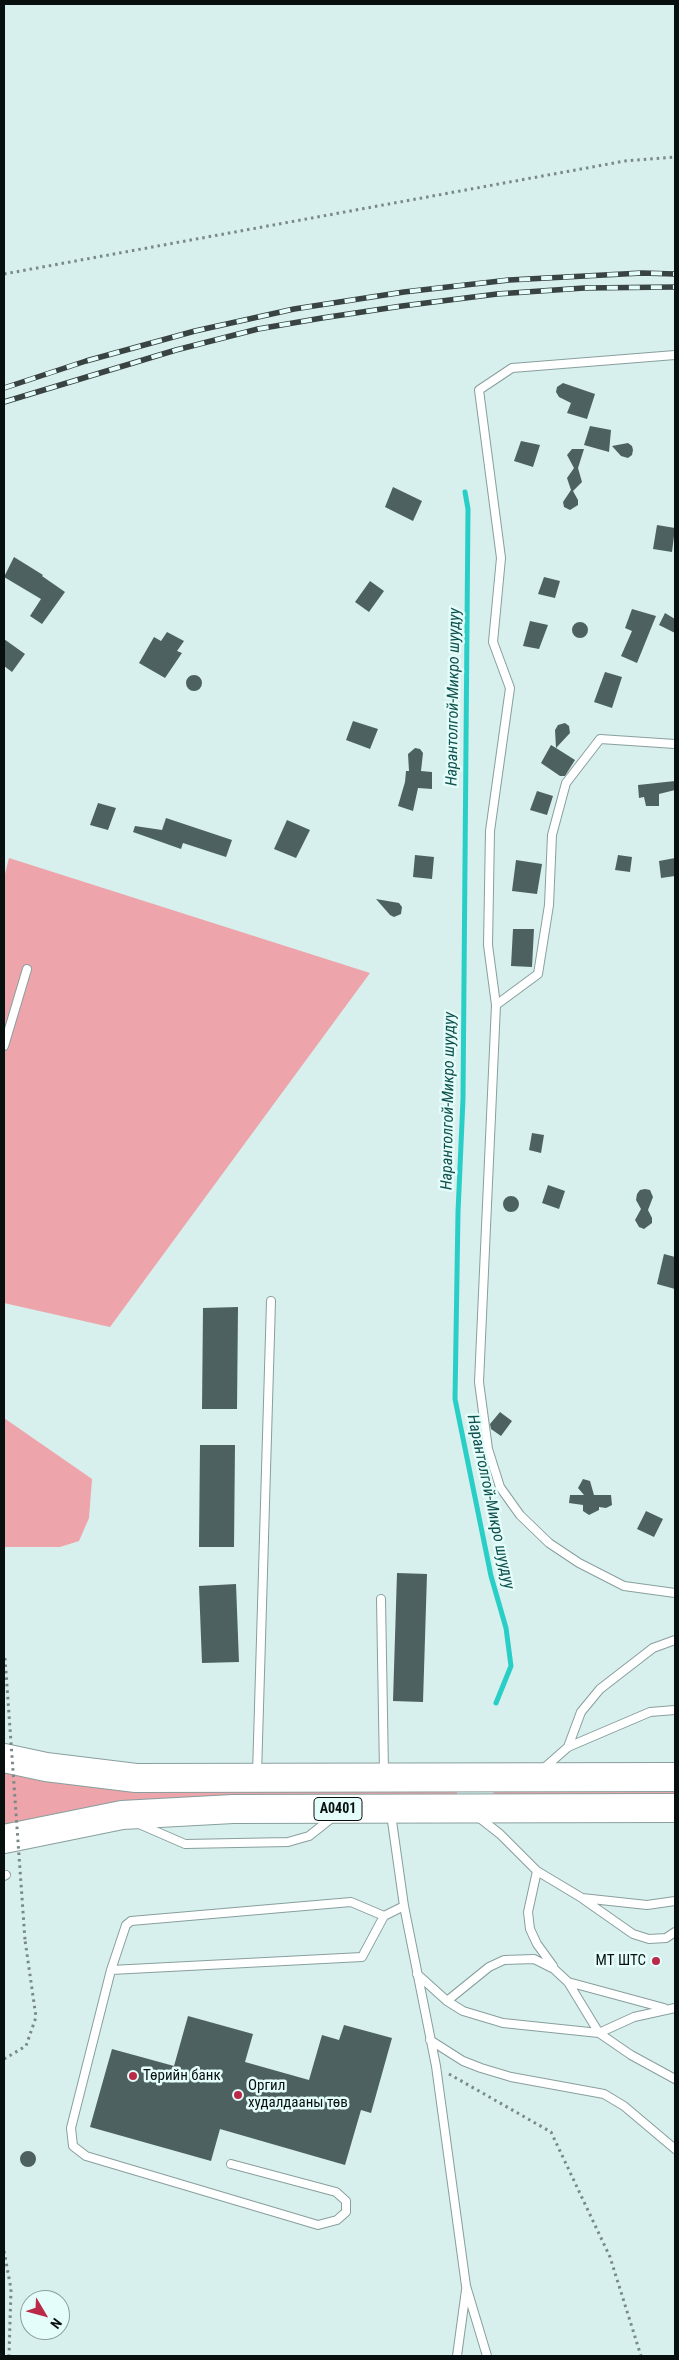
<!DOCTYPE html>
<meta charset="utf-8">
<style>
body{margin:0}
#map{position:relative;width:679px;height:2360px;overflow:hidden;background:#d7efed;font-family:"Roboto Condensed",sans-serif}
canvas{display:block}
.frame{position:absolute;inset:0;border:5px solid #08100f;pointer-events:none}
.north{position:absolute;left:20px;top:2290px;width:50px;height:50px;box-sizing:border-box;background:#e4fdfa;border:1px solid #8c9e9c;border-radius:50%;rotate:127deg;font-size:14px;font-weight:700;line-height:20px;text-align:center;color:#08100f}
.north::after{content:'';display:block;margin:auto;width:18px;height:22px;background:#ba2948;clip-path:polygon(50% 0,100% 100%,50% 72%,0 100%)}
</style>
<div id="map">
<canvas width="679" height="2360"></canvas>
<div class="frame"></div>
<div class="north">N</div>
</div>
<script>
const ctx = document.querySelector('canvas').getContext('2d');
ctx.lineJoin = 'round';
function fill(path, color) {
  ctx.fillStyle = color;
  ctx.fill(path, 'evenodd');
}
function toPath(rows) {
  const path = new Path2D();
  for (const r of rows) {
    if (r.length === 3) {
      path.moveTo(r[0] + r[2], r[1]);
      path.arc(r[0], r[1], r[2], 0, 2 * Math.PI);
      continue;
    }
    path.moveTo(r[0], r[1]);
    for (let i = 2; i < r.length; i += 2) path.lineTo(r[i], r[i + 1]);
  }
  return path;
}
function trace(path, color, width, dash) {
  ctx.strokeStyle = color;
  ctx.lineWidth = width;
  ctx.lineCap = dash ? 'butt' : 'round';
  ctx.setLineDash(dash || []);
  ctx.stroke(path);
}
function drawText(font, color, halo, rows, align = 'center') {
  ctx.font = font + ' "Roboto Condensed",sans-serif';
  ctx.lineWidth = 5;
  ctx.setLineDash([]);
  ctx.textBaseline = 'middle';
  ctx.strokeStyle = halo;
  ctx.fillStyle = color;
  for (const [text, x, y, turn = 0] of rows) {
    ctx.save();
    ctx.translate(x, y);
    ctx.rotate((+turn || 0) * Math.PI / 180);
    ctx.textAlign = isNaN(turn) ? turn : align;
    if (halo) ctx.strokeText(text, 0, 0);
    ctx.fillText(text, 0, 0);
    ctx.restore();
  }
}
fill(toPath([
 [9,858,370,973,110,1327,4,1303,4,878],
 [4,1418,92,1479,89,1518,79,1541,60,1547,4,1547],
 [4,1766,129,1785,250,1792,457,1788,457,1796,4,1828],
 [675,1787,675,1797,494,1798,493,1788]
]), '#eda4aa');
trace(toPath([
 [465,492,468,509,463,1099,458,1212,455,1399,491,1576,506,1628,511,1666,496,1703]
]), '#29cfc6', 5);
fill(toPath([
 [563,383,595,394,587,419,567,413,571,403,559,397,556,392,557,387],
 [590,426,611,430,609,452,584,445],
 [521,441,540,445,533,467,514,461],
 [628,443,632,446,633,450,632,455,628,458,621,456,612,446],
 [572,449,584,449,578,468,582,482,573,491,578,500,578,505,570,510,564,507,563,502,571,490,567,478,574,468,567,455],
 [393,487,422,501,413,521,385,507],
 [657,525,675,528,672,552,653,549],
 [14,557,43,575,42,576,65,592,42,624,30,616,41,599,4,577],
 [544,577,560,581,555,598,538,594],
 [370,581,384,591,369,612,355,602],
 [632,609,656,616,637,663,621,656,632,631,625,628],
 [665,613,675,619,675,633,659,625],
 [530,621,548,625,539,649,523,646],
 [580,630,8],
 [167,632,184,641,177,651,182,653,165,678,139,663,154,637,161,641],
 [4,639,25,654,12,672,4,666],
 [605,672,622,677,612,708,594,702],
 [194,683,8],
 [353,721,378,729,370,749,346,740],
 [565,723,569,726,570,733,556,748,575,760,565,776,560,776,541,763,551,745,556,748,555,730,558,725],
 [415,748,420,749,423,753,421,771,432,772,432,789,418,788,413,811,398,806,405,782,406,771,409,771,408,754],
 [675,781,675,790,659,794,659,806,646,806,644,797,639,798,638,785],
 [537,791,553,796,547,815,530,810],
 [98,803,116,808,108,830,90,825],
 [166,818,232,840,226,857,183,843,181,849,133,832,135,826,162,830],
 [287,820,310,830,296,858,274,849],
 [415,855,434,857,432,879,413,877],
 [618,855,632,857,630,872,615,870],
 [675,858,675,876,661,878,659,861],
 [516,860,542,864,537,894,512,891],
 [376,899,399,903,402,907,401,914,394,917,390,915],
 [513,929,534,929,532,967,511,966],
 [532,1133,544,1135,541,1153,529,1150],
 [548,1185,565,1191,559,1209,542,1203],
 [645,1189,650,1190,653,1197,648,1210,652,1218,652,1223,644,1229,639,1227,635,1220,641,1209,636,1200,637,1194,640,1190],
 [511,1204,8],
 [664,1254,675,1257,675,1289,657,1284],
 [238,1307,237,1409,202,1409,203,1308],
 [500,1412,512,1421,501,1436,491,1429,490,1424],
 [200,1445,235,1445,234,1547,199,1547],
 [583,1479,590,1481,594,1495,611,1495,612,1505,606,1508,599,1507,599,1510,589,1515,583,1511,583,1505,569,1503,570,1495,584,1495,578,1488],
 [646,1511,663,1519,654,1537,637,1529],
 [397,1573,427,1574,423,1702,393,1701],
 [236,1584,239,1662,202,1663,199,1586],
 [188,2016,253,2034,245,2062,309,2080,322,2035,339,2040,344,2025,392,2038,371,2113,361,2110,345,2165,220,2129,211,2161,90,2127,112,2049,174,2066],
 [28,2159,8]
]), '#4d6260');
const lane = toPath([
 [675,744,600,739,566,783,552,835,549,905,538,974,496,1005,479,1382,488,1449,500,1487,520,1515,549,1543,579,1563,624,1586,675,1593],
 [496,1005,488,945,490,831,510,688,493,642,501,558,479,390,512,368,675,355],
 [4,1046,27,969],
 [381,1599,384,1772],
 [568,1747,581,1712,600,1689,653,1648,675,1640],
 [543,1769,568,1747,650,1712,675,1710],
 [257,1774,271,1301],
 [477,1816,500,1834,537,1871,582,1898,647,1905,675,1901],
 [139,1824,185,1844,288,1842,309,1836,333,1817],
 [537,1871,528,1912,530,1929,537,1944,553,1966],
 [4,1876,6,1875],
 [583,1899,633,1934,649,1939,666,1938,675,1932],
 [404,1906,436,2066,466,2286,487,2356],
 [111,1970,362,1957,384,1916,404,1906,391,1814],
 [417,1974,447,2001,463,2011,503,2023,599,2033,634,2017,675,2008],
 [568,1982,664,2008],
 [447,2001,489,1967,504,1960,534,1959,554,1969,568,1982,599,2033,631,2055,675,2079],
 [430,2040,463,2061,481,2068,511,2077,604,2094,624,2106,675,2149],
 [231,2164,336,2192,346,2201,346,2212,337,2220,318,2225,86,2156,73,2146,71,2128,111,1970,126,1925,131,1921,351,1902,384,1916],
 [457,2356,466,2290]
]);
const highway = toPath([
 [4,1758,46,1767,136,1778,675,1777],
 [4,1839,122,1815,233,1809,675,1808]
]);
trace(lane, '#889f9d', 10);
trace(highway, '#889f9d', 30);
trace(toPath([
 [4,274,625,161,675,157],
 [4,2059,26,2046,36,2017,25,1940],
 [449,2074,551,2132,610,2257,641,2356],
 [4,2251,11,2289,9,2356]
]), '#798988', 3, [2.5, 4]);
trace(lane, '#fff', 8);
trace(highway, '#fff', 28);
const rail = toPath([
 [4,388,86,361,195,331,294,309,404,292,509,280,642,273,675,274],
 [4,402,176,350,258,329,322,318,402,306,497,294,584,288,675,287]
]);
trace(rail, '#384342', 5.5);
trace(rail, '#e4fdfa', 4, [11]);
trace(toPath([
 [5,1658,25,1940]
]), '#798988', 3, [2.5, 4]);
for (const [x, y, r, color] of [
 [656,1961,5,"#ba2948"],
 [133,2076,5,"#ba2948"],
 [238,2095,5,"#ba2948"]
]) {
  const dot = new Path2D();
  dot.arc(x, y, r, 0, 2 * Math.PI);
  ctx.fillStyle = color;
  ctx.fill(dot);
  trace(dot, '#e4fdfa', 2);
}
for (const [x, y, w] of [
 [338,1809,48]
]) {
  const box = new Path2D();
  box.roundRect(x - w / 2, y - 11.5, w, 23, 4);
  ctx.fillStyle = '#e4fdfa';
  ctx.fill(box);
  trace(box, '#08100f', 1);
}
drawText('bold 14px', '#08100f', null, [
 ["A0401",338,1809]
]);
drawText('15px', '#08100f', '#e4fdfa', [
 ["МТ ШТС",646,1961,"right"],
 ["Төрийн банк",143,2076],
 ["Оргил",248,2086],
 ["худалдааны төв",248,2103]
], 'left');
drawText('italic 16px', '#0f514d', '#e4fdfa', [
 ["Нарантолгой-Микро шуудуу",454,697,-89],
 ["Нарантолгой-Микро шуудуу",449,1101,-89],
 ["Нарантолгой-Микро шуудуу",490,1502,78]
]);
</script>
